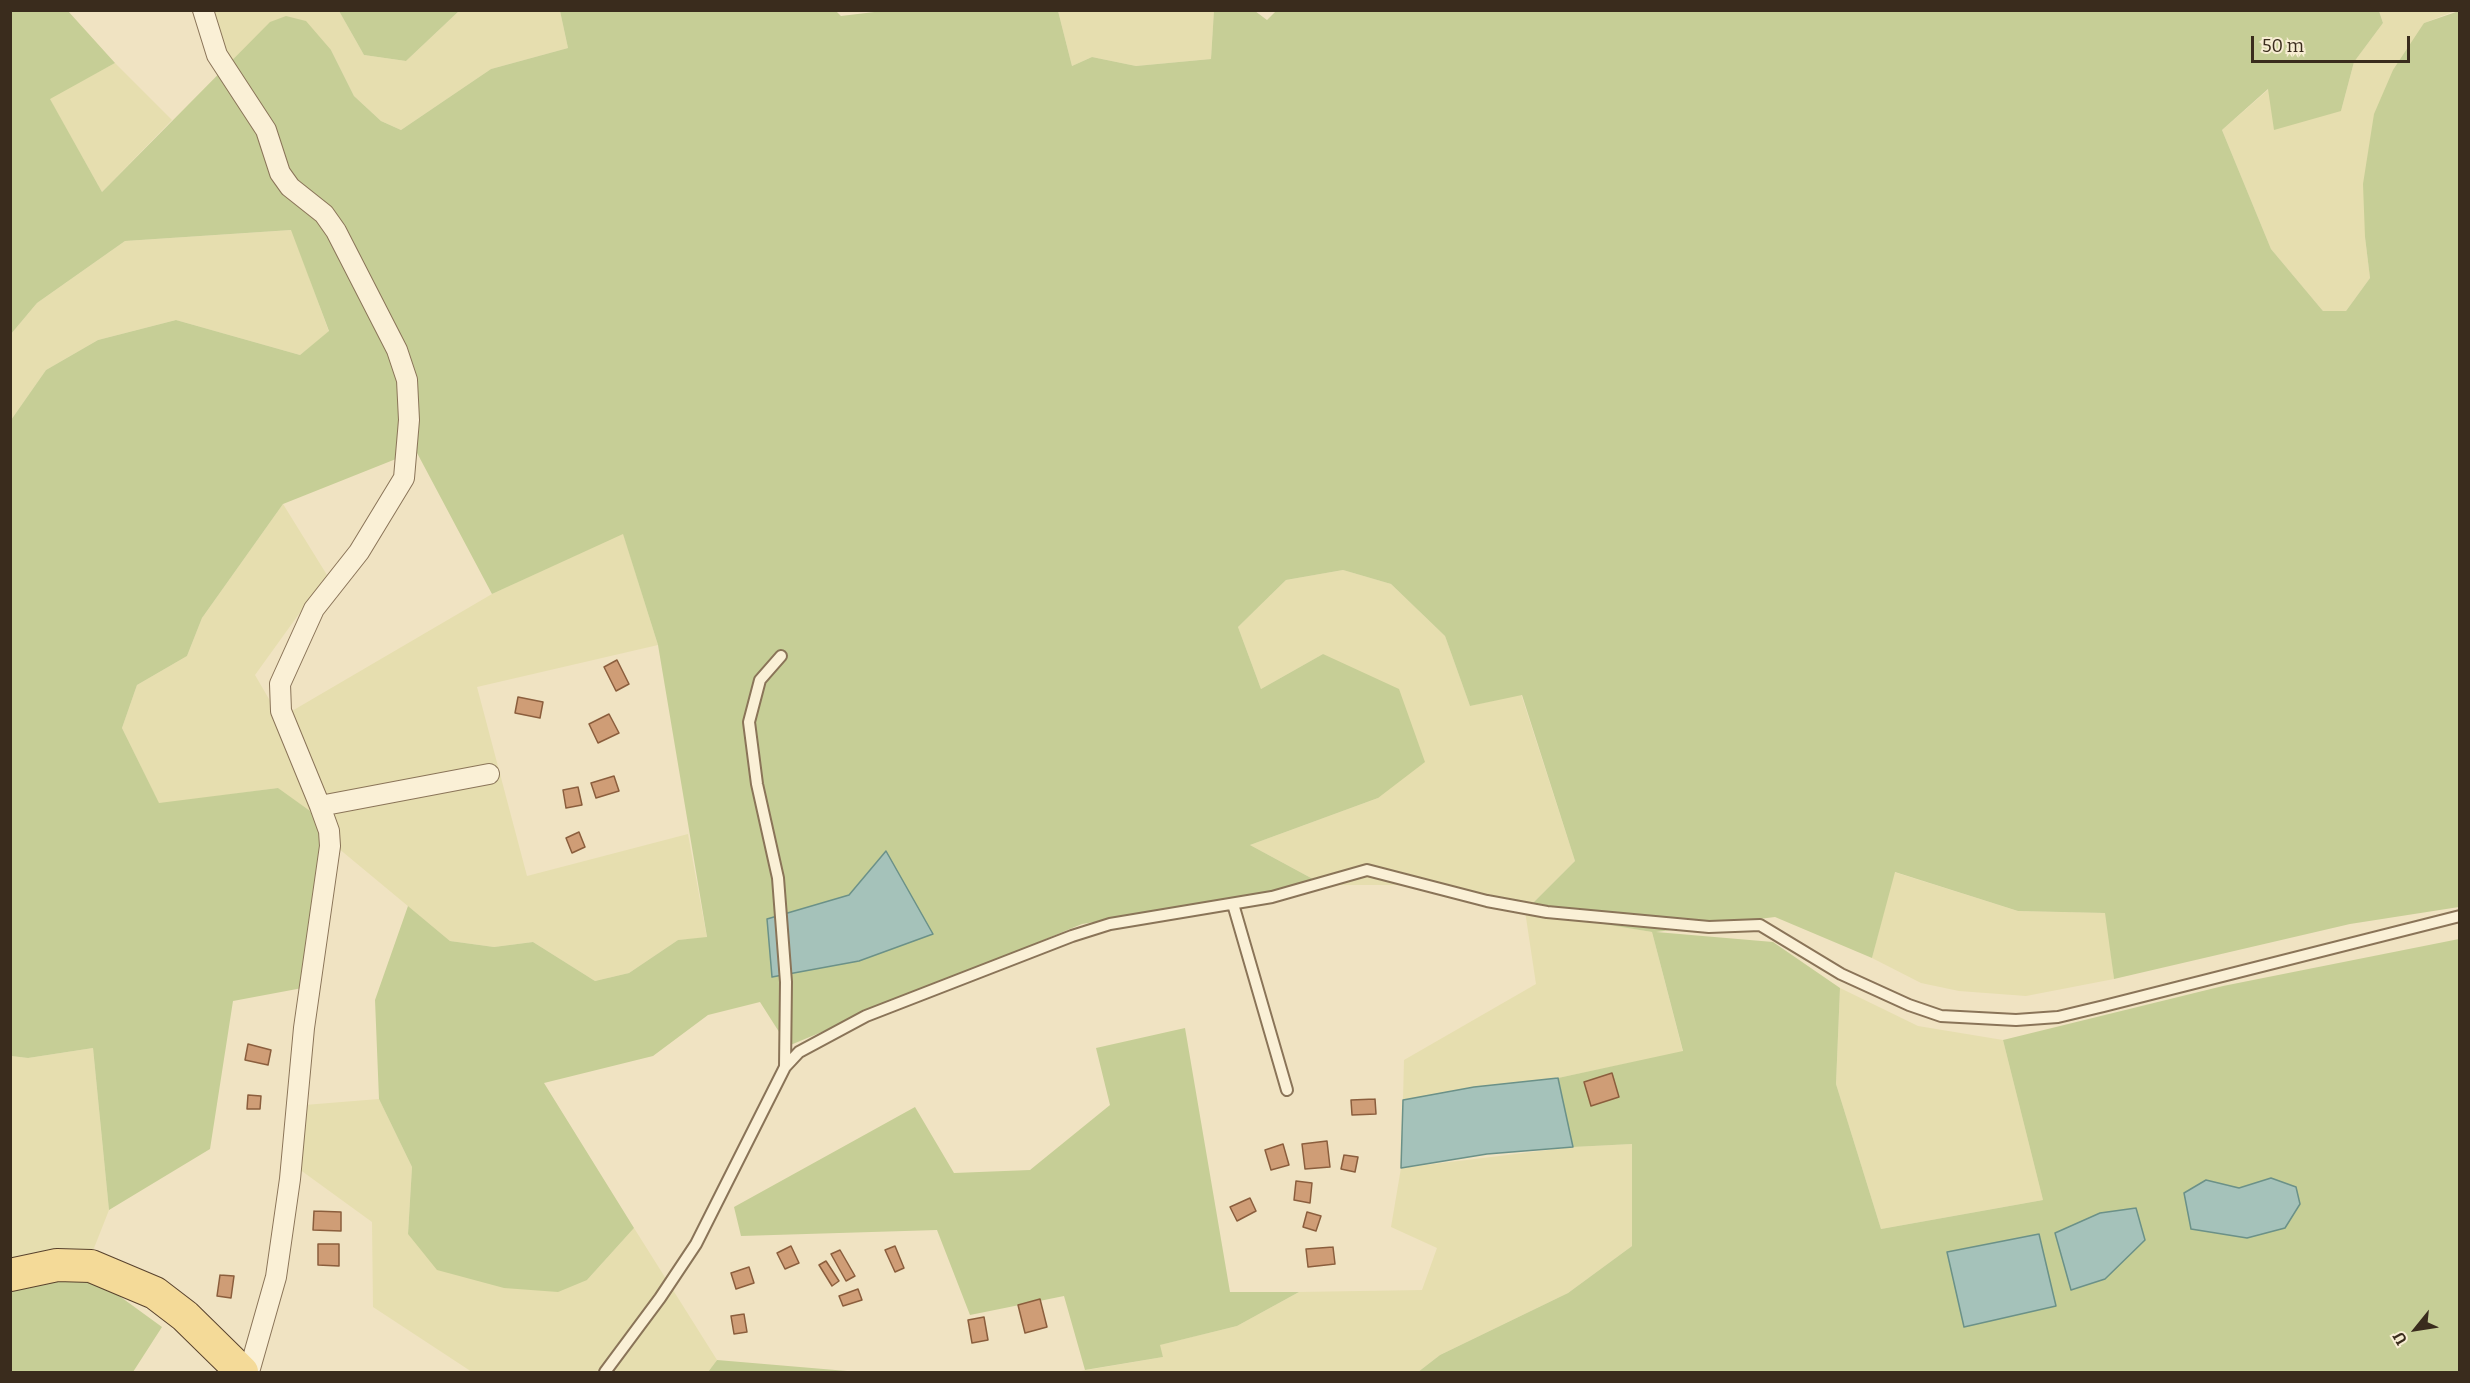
<!DOCTYPE html>
<style>
body{margin:0}
#map{position:relative;width:2470px;height:1383px;overflow:hidden;background:#f0e3c2;font-family:Bitter,serif}
canvas{display:block}
.frame{position:absolute;inset:0;border:12px solid #3a2c1d;pointer-events:none}
.north{position:absolute;left:2386px;top:1299px;width:60px;height:60px;-webkit-text-stroke:4px #f7edd2;paint-order:stroke;rotate:240deg;font-size:16px;font-weight:700;line-height:24px;text-align:center;color:#3a2c1d}
.north::after{content:'';display:block;margin:auto;width:21px;height:27px;background:#3a2c1d;clip-path:polygon(50% 0,100% 100%,50% 72%,0 100%)}
.scale{position:absolute;left:2251px;top:36px;width:159px;height:27px;box-sizing:border-box;border:3px solid #3a2c1d;border-top:0;padding-left:8px;font-size:18px;line-height:21px;white-space:nowrap;color:#3a2c1d;-webkit-text-stroke:4px #f7edd2;paint-order:stroke}
</style>
<div id="map">
<canvas width="2470" height="1383"></canvas>
<div class="frame"></div>
<div class="north">U</div>
<div class="scale">50 m</div>
</div>
<script>
const ctx = document.querySelector('canvas').getContext('2d');
ctx.lineJoin = 'round';
function fill(path, color) {
  ctx.fillStyle = color;
  ctx.fill(path, 'evenodd');
}
function toPath(rows) {
  const path = new Path2D();
  for (const r of rows) {
    path.moveTo(r[0], r[1]);
    for (let i = 2; i < r.length; i += 2) path.lineTo(r[i], r[i + 1]);
  }
  return path;
}
function trace(path, color, width, dash) {
  ctx.strokeStyle = color;
  ctx.lineWidth = width;
  ctx.lineCap = dash ? 'butt' : 'round';
  ctx.setLineDash(dash || []);
  ctx.stroke(path);
}
fill(toPath([
 [212,11,339,11,364,55,406,61,459,11,560,11,568,48,491,69,401,130,381,121,354,96,331,50,228,63],
 [1058,11,1214,11,1211,59,1136,66,1092,57,1072,66],
 [2379,11,2455,11,2424,23,2365,237,2370,278,2346,311,2323,311,2271,249,2222,130,2269,89,2341,111,2354,62,2383,23],
 [115,63,172,120,102,192,49,98],
 [292,230,329,332,300,355,176,320,98,340,46,370,11,420,11,334,37,303,125,241],
 [283,504,327,575,255,675,280,718,492,594,623,533,658,645,477,687,527,876,688,834,707,938,678,940,629,973,595,981,533,942,494,947,450,941,326,838,278,788,159,804,122,728,137,685,187,656,202,618],
 [1343,570,1391,584,1445,636,1470,706,1521,694,1575,861,1526,910,1652,932,1683,1052,1558,1078,1474,1087,1403,1100,1404,1060,1536,984,1525,911,1415,885,1324,885,1250,845,1378,798,1323,654,1261,689,1238,627,1286,580],
 [1894,872,2018,911,2106,913,2114,979,2026,996,1959,991,1921,983,1872,958],
 [1840,988,1918,1026,2003,1040,2043,1200,1881,1229,1836,1084],
 [93,1048,109,1210,85,1271,11,1282,10,1056,28,1058],
 [379,1099,412,1167,408,1234,587,1280,634,1228,717,1360,708,1372,472,1372,373,1307,372,1222,288,1161,292,1106],
 [1632,1144,1632,1246,1568,1293,1440,1355,1418,1372,1075,1372,1163,1357,1159,1345,1237,1326,1299,1292,1422,1290,1437,1248,1391,1227,1401,1168,1573,1147]
]), '#e6deaf');
fill(toPath([
 [835,10,841,16,891,10,1058,11,1072,66,1092,57,1136,66,1211,59,1214,10,1255,11,1267,20,1277,10,2379,11,2383,23,2354,62,2341,111,2274,130,2268,89,2222,130,2271,249,2323,311,2346,311,2370,278,2365,237,2363,184,2374,114,2393,70,2424,23,2459,11,2459,907,2350,924,2114,979,2105,913,2018,911,1895,872,1872,958,1775,917,1656,932,1773,942,1840,988,1836,1084,1881,1229,2043,1200,2003,1040,2223,986,2459,939,2459,1372,1418,1372,1440,1355,1568,1293,1632,1246,1632,1144,1573,1147,1558,1078,1683,1051,1652,932,1525,911,1575,861,1522,695,1470,706,1445,636,1391,584,1343,570,1286,580,1238,627,1261,689,1323,654,1399,689,1425,762,1378,798,1250,845,1324,885,1082,924,788,1046,760,1002,708,1015,653,1056,544,1083,634,1228,587,1280,558,1292,504,1288,437,1270,408,1234,412,1167,379,1099,375,1000,408,906,450,941,494,947,533,942,595,981,629,973,678,940,707,937,658,645,623,534,492,594,416,451,283,504,202,618,187,656,137,685,122,728,159,803,278,788,310,811,326,838,313,986,233,1001,210,1149,109,1210,93,1048,28,1058,11,1056,11,420,46,370,98,340,176,320,300,355,329,331,291,230,125,241,37,303,11,334,11,11,68,11,115,63,50,99,102,192,270,22,286,16,306,21,331,50,354,96,381,121,401,130,491,69,568,48,560,11],
 [885,852,859,961,767,919,849,895],
 [339,11,459,11,406,61,364,55],
 [1185,1028,1230,1292,1299,1292,1237,1326,1160,1345,1163,1357,1085,1370,1064,1296,970,1315,937,1230,741,1236,734,1207,915,1107,954,1173,1030,1170,1110,1105,1096,1048],
 [85,1271,162,1327,133,1372,11,1372,10,1282],
 [717,1360,859,1372,708,1372]
]), '#c6ce96');
const water = toPath([
 [886,851,933,934,859,961,772,977,767,919,849,895,886,851],
 [1558,1078,1573,1147,1487,1154,1401,1168,1403,1100,1474,1087,1558,1078],
 [2271,1178,2296,1187,2300,1204,2285,1228,2247,1238,2191,1229,2184,1193,2206,1180,2239,1188,2271,1178],
 [2136,1208,2145,1240,2105,1279,2071,1290,2055,1233,2100,1213,2136,1208],
 [2039,1234,2056,1306,1964,1327,1947,1252,2039,1234]
]);
fill(water, '#a5c2ba');
trace(water, '#6b9188', 1.5);
const building = toPath([
 [617,660,629,684,616,691,604,667,617,660],
 [518,697,543,702,540,718,515,713,518,697],
 [609,714,619,733,598,743,589,724,609,714],
 [614,776,619,791,596,798,591,783,614,776],
 [578,787,582,805,566,808,563,790,578,787],
 [579,832,585,847,572,853,566,838,579,832],
 [248,1044,271,1050,268,1065,245,1060,248,1044],
 [1612,1073,1619,1097,1591,1106,1584,1082,1612,1073],
 [248,1095,261,1096,260,1109,247,1109,248,1095],
 [1375,1099,1376,1114,1352,1115,1351,1100,1375,1099],
 [1327,1141,1330,1167,1305,1169,1302,1144,1327,1141],
 [1283,1144,1289,1165,1271,1170,1265,1150,1283,1144],
 [1344,1155,1358,1157,1355,1172,1341,1169,1344,1155],
 [1296,1181,1312,1183,1310,1203,1294,1200,1296,1181],
 [1250,1198,1256,1211,1237,1221,1230,1207,1250,1198],
 [314,1211,341,1212,341,1231,313,1230,314,1211],
 [1307,1212,1321,1216,1316,1231,1303,1227,1307,1212],
 [318,1244,339,1244,339,1266,318,1265,318,1244],
 [791,1246,799,1263,785,1269,777,1253,791,1246],
 [895,1246,904,1268,895,1272,885,1250,895,1246],
 [1333,1247,1335,1264,1308,1267,1306,1249,1333,1247],
 [840,1250,855,1276,846,1281,831,1254,840,1250],
 [826,1261,839,1281,832,1286,819,1265,826,1261],
 [749,1267,754,1283,736,1289,731,1273,749,1267],
 [220,1275,234,1276,231,1298,217,1296,220,1275],
 [858,1289,862,1300,843,1306,839,1296,858,1289],
 [1040,1299,1047,1327,1025,1333,1018,1305,1040,1299],
 [744,1314,747,1332,734,1334,731,1316,744,1314],
 [984,1317,988,1340,972,1343,968,1320,984,1317]
]);
fill(building, '#cf9d76');
trace(building, '#8b5e3d', 1.5);
const lane = toPath([
 [781,656,760,680,749,722,757,784,778,878,786,982,785,1067],
 [1233,904,1287,1090],
 [605,1372,660,1298,696,1244,785,1067,799,1052,866,1016,1072,936,1110,924,1272,897,1367,870,1487,901,1547,912,1709,927,1760,925,1841,974,1909,1005,1941,1016,2016,1020,2058,1017,2104,1006,2460,916]
]);
const street = toPath([
 [203,10,217,55,266,130,280,173,290,187,324,214,336,231,397,350,407,380,409,420,404,478,359,552,314,609,280,684,281,711,320,806,329,831,330,846,304,1028,290,1179,276,1277,249,1372],
 [320,806,489,774]
]);
const primary = toPath([
 [10,1275,57,1265,91,1266,155,1293,185,1316,242,1372]
]);
trace(lane, '#8a7458', 14);
trace(street, '#8a7458', 22);
trace(primary, '#58422d', 34);
trace(lane, '#faf0d6', 10);
trace(street, '#faf0d6', 20);
trace(primary, '#f4da98', 32);
</script>
